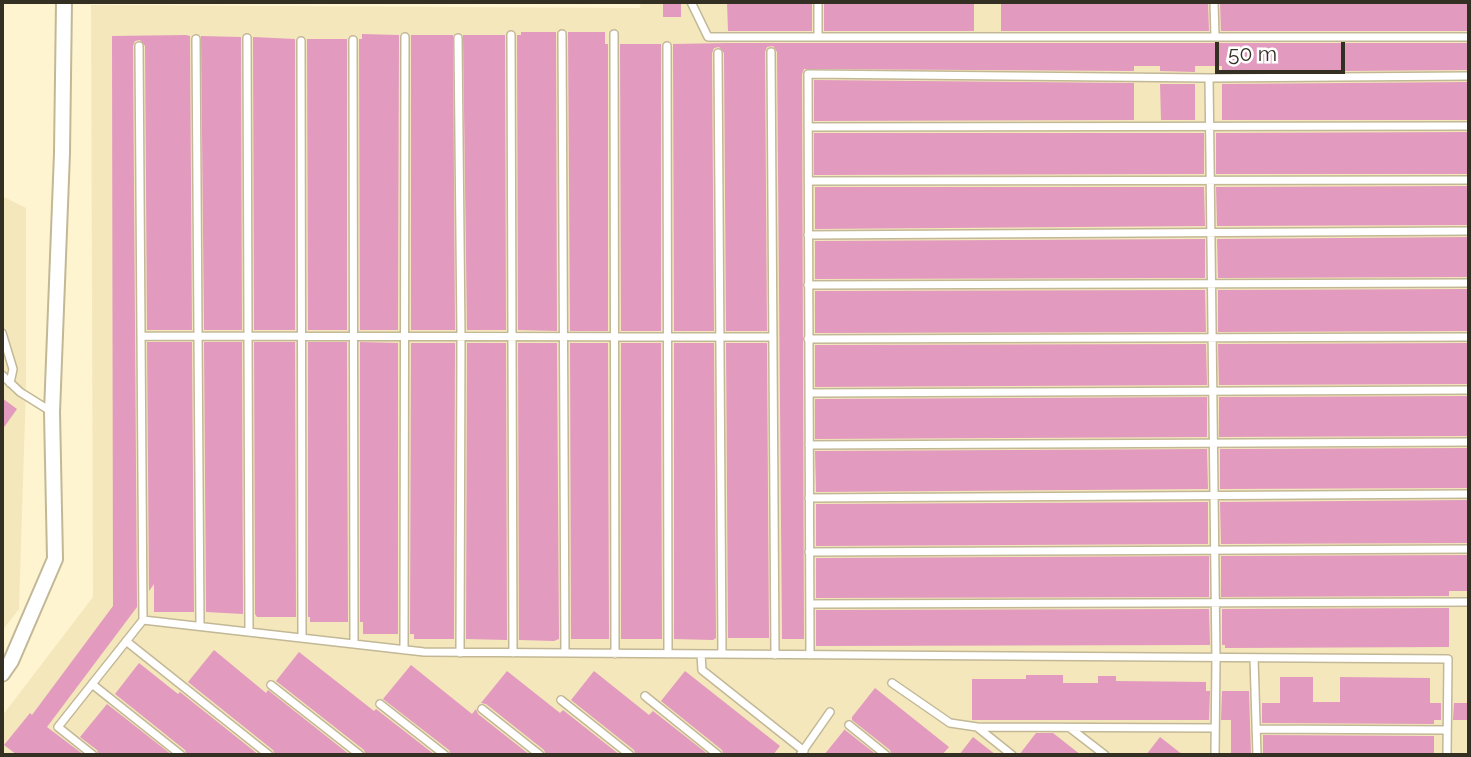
<!DOCTYPE html>
<style>
body{margin:0}
#map{position:relative;width:1471px;height:757px;overflow:hidden;background:#fef4d0;font-family:Raleway,sans-serif}
canvas{display:block}
.frame{position:absolute;inset:0;border:4px solid #332f22;pointer-events:none}
.scale{position:absolute;left:1215px;top:42px;width:130px;height:32px;box-sizing:border-box;border:4px solid #332f22;border-top:0;padding-left:9px;font-size:21px;line-height:24px;white-space:nowrap;color:#332f22;-webkit-text-stroke:5px #fff;paint-order:stroke}
</style>
<div id="map">
<canvas width="1471" height="757"></canvas>
<div class="frame"></div>
<div class="scale">50 m</div>
</div>
<script>
const ctx = document.querySelector('canvas').getContext('2d');
ctx.lineJoin = 'round';
function fill(path, color) {
  ctx.fillStyle = color;
  ctx.fill(path, 'evenodd');
}
function toPath(rows) {
  const path = new Path2D();
  for (const r of rows) {
    path.moveTo(r[0], r[1]);
    for (let i = 2; i < r.length; i += 2) path.lineTo(r[i], r[i + 1]);
  }
  return path;
}
function trace(path, color, width, dash) {
  ctx.strokeStyle = color;
  ctx.lineWidth = width;
  ctx.lineCap = dash ? 'butt' : 'round';
  ctx.setLineDash(dash || []);
  ctx.stroke(path);
}
fill(toPath([
 [641,2,1469,2,1469,755,2,755,2,716,93,597,91,5,640,8],
 [2,196,26,208,26,387,19,609,2,631]
]), '#f4e7bc');
fill(toPath([
 [663,2,681,2,681,17,663,17],
 [727,2,812,2,812,31,728,31],
 [824,2,974,2,974,31,824,31],
 [1001,2,1208,2,1209,31,1001,31],
 [1220,2,1469,2,1469,31,1221,31],
 [521,32,556,32,557,331,518,330,517,35,521,35],
 [568,32,605,32,605,44,608,44,608,331,570,331],
 [362,34,399,35,398,330,360,330,359,39,362,39],
 [186,35,190,36,192,330,147,330,145,46,140,40,135,41,133,46,137,607,47,727,84,755,17,755,4,745,30,713,32,715,113,606,112,36],
 [411,35,453,35,455,330,411,330],
 [463,35,505,35,506,330,467,330],
 [201,36,241,37,242,330,204,330],
 [253,37,295,39,295,330,254,330],
 [307,39,347,39,347,330,308,330],
 [728,43,1469,43,1469,70,1222,72,1222,66,1195,66,1195,72,1160,71,1160,66,1134,66,1134,71,804,69,802,74,804,639,782,639,777,52,773,46,767,47,765,52,767,331,726,331,724,53,719,47,714,48,712,53,714,331,674,331,673,44],
 [620,44,661,44,661,331,621,331],
 [814,80,1134,83,1134,120,814,121],
 [1469,82,1469,120,1222,120,1222,84],
 [1160,84,1195,84,1195,120,1161,120],
 [1469,132,1469,174,1216,174,1216,133],
 [814,133,1204,133,1204,174,814,175],
 [1469,186,1469,225,1217,226,1216,187],
 [815,187,1204,187,1205,226,815,229],
 [1469,237,1469,277,1218,278,1217,239],
 [1205,239,1205,278,815,279,815,241],
 [1469,289,1469,331,1218,332,1218,290],
 [1205,290,1206,332,815,333,815,291],
 [147,342,192,342,194,612,154,612,154,584,149,591],
 [204,342,242,342,243,614,206,612],
 [254,342,295,342,296,617,257,617,255,614],
 [308,342,347,342,348,622,310,622,310,617,308,617],
 [360,342,398,343,398,634,363,634,363,622,360,622],
 [411,343,455,343,454,639,414,639,414,634,410,634],
 [467,343,506,343,507,640,466,639],
 [518,343,557,343,559,639,554,641,519,640],
 [570,343,608,343,609,639,571,639],
 [621,343,661,343,662,639,621,639],
 [674,343,714,343,716,638,713,640,674,639],
 [726,343,767,343,769,638,728,638],
 [1469,343,1469,384,1219,385,1218,344],
 [1206,344,1207,385,815,387,815,345],
 [1469,396,1469,436,1219,437,1219,397],
 [1207,397,1207,437,815,439,815,399],
 [2,398,17,409,2,430],
 [1469,448,1469,488,1220,489,1220,449],
 [1207,449,1208,489,816,492,815,451],
 [1469,500,1469,543,1221,544,1220,502],
 [1208,502,1208,544,816,546,816,504],
 [1469,555,1469,591,1449,591,1449,596,1221,597,1221,556],
 [1209,556,1209,597,816,598,816,558],
 [1449,608,1449,647,1225,648,1225,645,1222,645,1222,609],
 [1209,609,1210,645,816,646,816,610],
 [214,650,266,693,268,690,350,755,275,755,273,750,188,682],
 [299,652,374,711,376,709,435,755,366,755,364,750,276,681],
 [139,663,178,694,180,692,259,755,187,755,185,750,115,694],
 [411,665,472,714,476,709,478,714,530,755,451,755,449,750,383,699],
 [507,671,560,713,563,710,620,755,546,755,544,750,486,704,481,703],
 [594,671,649,715,653,711,709,755,636,755,634,750,571,700],
 [685,671,780,746,773,755,724,755,722,750,661,701],
 [1026,675,1063,675,1063,683,1098,683,1098,676,1116,676,1116,681,1206,682,1206,691,1210,691,1209,720,972,720,972,679,1026,679],
 [1280,677,1313,677,1313,702,1340,702,1340,677,1430,678,1430,703,1441,703,1441,720,1434,720,1434,724,1262,723,1262,703,1280,703],
 [875,688,949,747,942,755,892,755,890,750,852,720,852,717],
 [1222,691,1249,691,1251,755,1231,755,1231,720,1221,720],
 [1454,703,1469,703,1469,720,1453,720],
 [107,704,172,755,99,755,97,750,80,737],
 [845,729,845,730,877,755,824,755],
 [1036,733,1053,733,1081,755,1019,755],
 [1263,735,1434,736,1434,755,1263,755],
 [973,737,996,755,959,755],
 [1160,737,1183,755,1146,755]
]), '#e29abe');
const service = toPath([
 [691,2,708,37,1469,37],
 [818,2,818,37],
 [1214,2,1215,36],
 [562,34,565,653],
 [614,34,615,654],
 [511,35,513,653],
 [247,38,249,631],
 [458,38,461,337,460,653],
 [196,39,200,626],
 [353,40,354,644],
 [301,41,302,638],
 [139,46,143,620,424,652,1448,659,1447,755],
 [667,46,668,654],
 [771,52,775,655],
 [718,53,722,654],
 [1209,78,1216,658,1215,755],
 [808,127,1469,126],
 [809,181,1469,180],
 [808,235,1469,231],
 [808,285,1469,283],
 [2,333,13,369,10,383],
 [141,336,773,337],
 [808,339,1469,337],
 [2,375,20,392,52,412],
 [809,393,1469,390],
 [809,445,1469,442],
 [809,498,1469,494],
 [809,552,1469,549],
 [810,604,1469,602],
 [126,641,269,755],
 [404,650,405,37],
 [701,654,702,670,804,751],
 [810,655,808,74,1209,78,1469,76],
 [1254,658,1257,755],
 [892,683,950,723,977,727],
 [92,684,181,755],
 [271,685,360,755],
 [645,696,718,755],
 [561,700,630,755],
 [380,704,445,755],
 [482,709,540,755],
 [849,725,886,755],
 [1070,728,1105,755],
 [1256,729,1447,730],
 [93,755,58,727,143,620],
 [800,755,830,712],
 [1012,755,977,727,1215,728]
]);
const minor = toPath([
 [2,674,11,661,55,559,52,412,62,153,64,2]
]);
trace(service, '#c2b896', 10);
trace(minor, '#c2b896', 18);
trace(service, '#fff', 7);
trace(minor, '#fff', 14);
</script>
